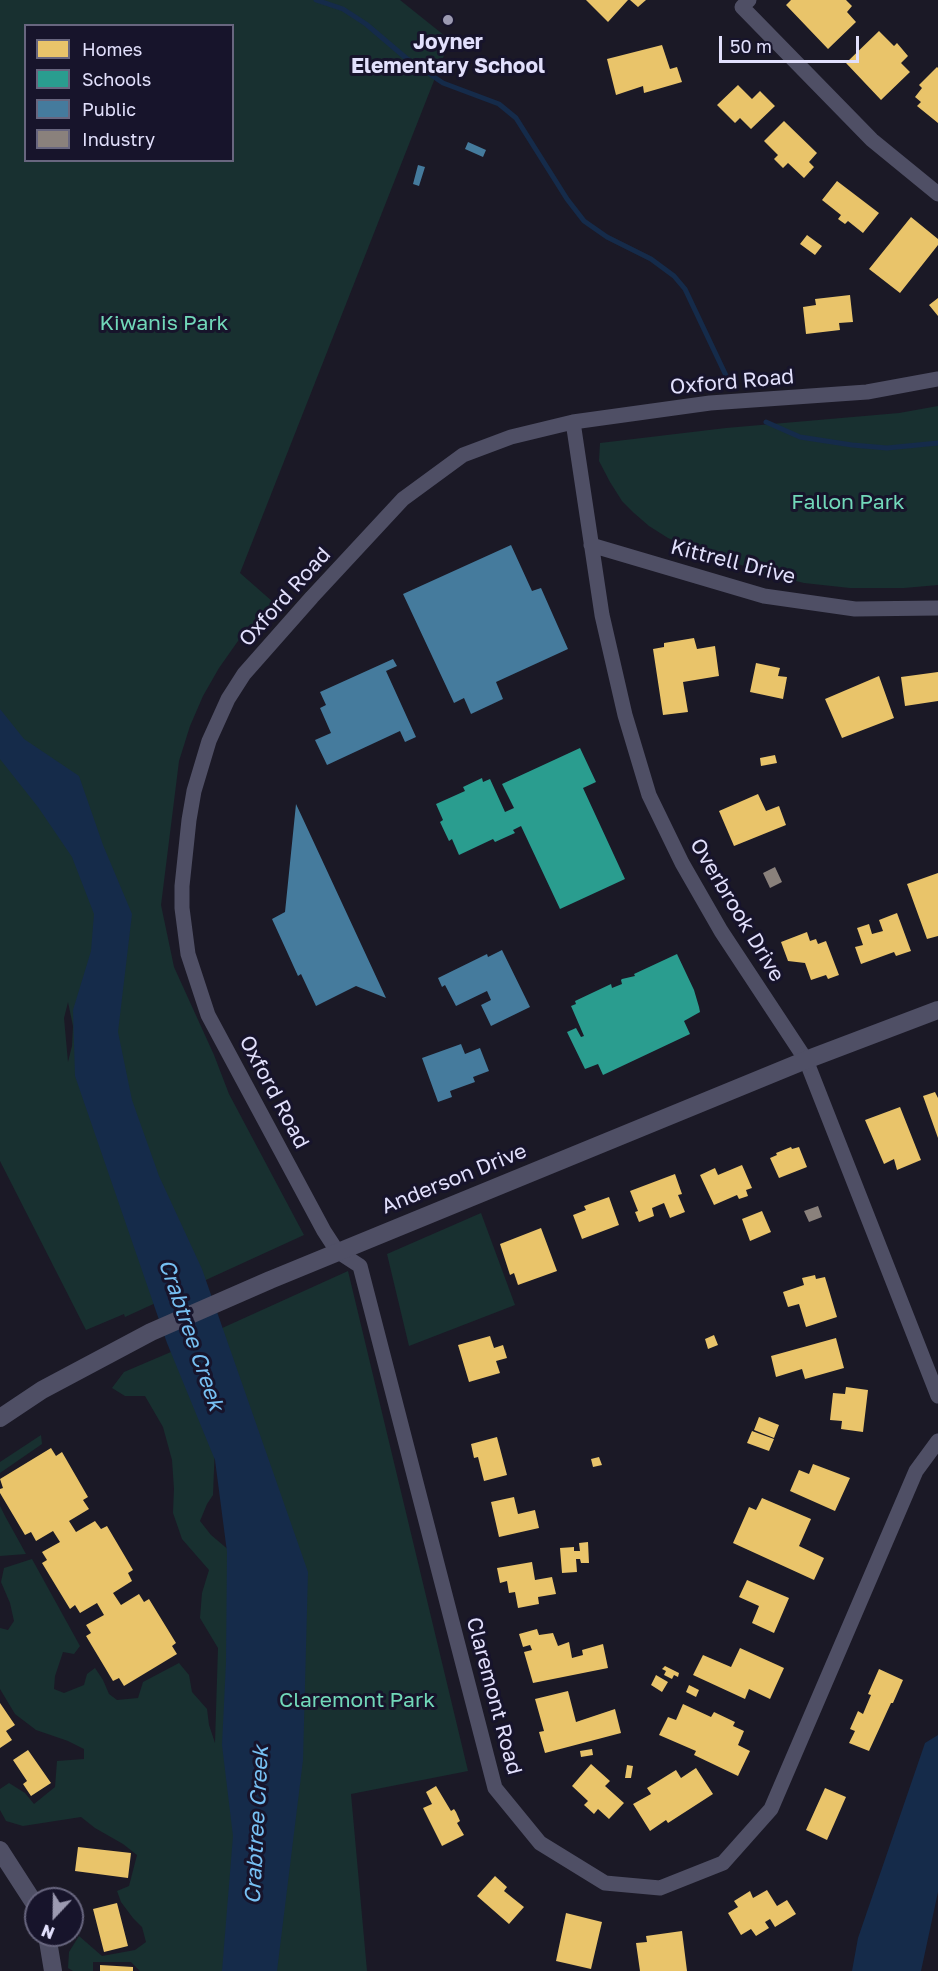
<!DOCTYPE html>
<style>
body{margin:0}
#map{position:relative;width:938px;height:1971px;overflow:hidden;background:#1b1926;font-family:"Golos Text",sans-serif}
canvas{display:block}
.legend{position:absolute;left:24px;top:24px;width:210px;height:138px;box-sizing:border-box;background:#17142b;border:2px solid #68667f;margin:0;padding:8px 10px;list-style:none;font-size:18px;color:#e2e0fc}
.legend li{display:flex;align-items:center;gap:12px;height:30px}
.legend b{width:30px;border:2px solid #68667f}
.north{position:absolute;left:24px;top:1887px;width:60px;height:60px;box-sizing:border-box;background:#17142b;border:2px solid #68667f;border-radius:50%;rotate:202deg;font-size:16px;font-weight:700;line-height:24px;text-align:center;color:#e2e0fc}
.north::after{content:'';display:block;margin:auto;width:21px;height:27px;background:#9c9ab1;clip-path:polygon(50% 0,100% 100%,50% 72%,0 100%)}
.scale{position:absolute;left:719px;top:36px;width:140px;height:27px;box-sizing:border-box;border:3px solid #e2e0fc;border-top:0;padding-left:8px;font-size:18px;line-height:21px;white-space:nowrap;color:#e2e0fc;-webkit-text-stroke:4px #17142b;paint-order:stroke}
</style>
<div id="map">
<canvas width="938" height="1971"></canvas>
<ul class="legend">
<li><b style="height:16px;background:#e9c46a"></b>Homes</li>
<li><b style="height:16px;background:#2a9d8f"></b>Schools</li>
<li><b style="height:16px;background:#457b9d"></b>Public</li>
<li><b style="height:16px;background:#8a817c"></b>Industry</li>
</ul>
<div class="north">N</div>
<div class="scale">50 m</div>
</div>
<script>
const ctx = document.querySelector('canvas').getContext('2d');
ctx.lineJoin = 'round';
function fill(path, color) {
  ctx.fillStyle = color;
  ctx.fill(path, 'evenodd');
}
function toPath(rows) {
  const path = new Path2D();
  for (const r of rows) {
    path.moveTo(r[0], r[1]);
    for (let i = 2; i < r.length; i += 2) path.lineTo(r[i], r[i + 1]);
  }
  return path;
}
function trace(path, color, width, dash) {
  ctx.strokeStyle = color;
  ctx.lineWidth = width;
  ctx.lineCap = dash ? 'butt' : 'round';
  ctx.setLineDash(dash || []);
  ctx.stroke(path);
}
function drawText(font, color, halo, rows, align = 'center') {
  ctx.font = font + ' "Golos Text",sans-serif';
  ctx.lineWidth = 6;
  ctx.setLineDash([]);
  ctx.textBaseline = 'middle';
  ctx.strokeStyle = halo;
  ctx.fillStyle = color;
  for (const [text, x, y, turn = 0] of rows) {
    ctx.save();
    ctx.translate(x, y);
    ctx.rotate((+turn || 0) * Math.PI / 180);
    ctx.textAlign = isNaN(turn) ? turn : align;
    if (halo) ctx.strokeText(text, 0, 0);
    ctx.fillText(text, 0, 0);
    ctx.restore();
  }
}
fill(toPath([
 [0,0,400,0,450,40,240,573,273,602,238,641,219,668,203,696,190,726,179,761,161,905,174,967,214,1055,229,1094,304,1235,125,1317,124,1314,86,1330,0,1161],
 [26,26,232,26,232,160,26,160],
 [68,1002,73,1026,72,1046,68,1062,64,1018],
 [938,406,938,585,904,588,850,588,804,583,761,572,684,545,668,538,649,526,634,513,622,501,610,482,599,461,600,443,726,428,899,413],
 [481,1213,515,1305,409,1346,387,1254],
 [348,1271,468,1771,351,1794,367,1971,242,1971,268,1726,198,1339],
 [178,1349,215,1444,213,1495,207,1504,200,1521,211,1535,230,1551,238,1971,140,1971,131,1962,93,1962,93,1971,73,1971,68,1968,69,1952,79,1936,102,1956,135,1950,146,1942,142,1927,133,1918,121,1902,117,1891,129,1886,137,1855,123,1844,95,1828,81,1817,23,1826,6,1821,0,1810,0,1789,9,1783,25,1793,34,1804,55,1787,57,1761,84,1759,84,1749,68,1741,36,1730,15,1714,0,1689,0,1628,8,1630,14,1621,10,1603,1,1582,4,1568,32,1559,80,1646,74,1654,63,1652,55,1676,54,1689,64,1693,84,1685,87,1674,95,1668,103,1680,109,1694,117,1700,138,1698,143,1682,179,1663,189,1675,192,1692,207,1709,209,1725,215,1743,218,1648,200,1618,202,1593,209,1570,182,1539,173,1513,174,1489,172,1460,163,1427,145,1396,125,1396,112,1388,124,1372],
 [41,1435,42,1444,0,1473,0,1462],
 [0,1506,5,1516,26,1554,0,1556]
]), '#183030');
fill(toPath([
 [0,709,24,739,79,776,103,845,132,914,118,1032,132,1100,159,1176,202,1269,308,1572,303,1760,277,1971,222,1971,233,1836,222,1745,226,1662,227,1552,215,1460,167,1343,75,1076,73,1010,91,951,94,914,72,857,38,807,0,759],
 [938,1735,938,1892,921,1971,852,1971,858,1938,925,1743]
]), '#152b4a');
fill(toPath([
 [586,0,628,0,608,22],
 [630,0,646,0,638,7],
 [791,0,846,0,852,6,847,12,856,22,828,49,786,5],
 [879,31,894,46,897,43,908,56,901,63,910,72,881,100,846,63],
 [662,45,670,69,677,67,682,82,644,93,643,86,616,95,607,59],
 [937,67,938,68,938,123,917,106,921,102,915,97,922,88,919,85],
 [738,85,752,99,760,91,775,106,751,129,740,118,735,123,717,105],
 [784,121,817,153,809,162,814,167,804,178,788,163,783,168,774,159,778,155,764,141],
 [837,181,879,213,863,233,848,221,845,224,838,219,841,215,822,200],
 [911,217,938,239,938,245,900,293,869,269],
 [807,235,822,246,815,255,800,244],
 [850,295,853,322,839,323,840,330,806,334,803,307,816,305,815,299],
 [938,298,938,316,929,305],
 [694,638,697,649,715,646,719,676,683,682,688,712,663,715,653,649,664,647,664,643],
 [756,663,780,668,778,676,787,677,783,699,750,692],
 [938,672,938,701,905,706,901,677],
 [879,676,894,718,842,738,825,699],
 [775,755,777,763,761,766,760,758],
 [758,794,766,811,779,806,786,825,734,846,719,811],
 [938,873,938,936,927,939,907,884],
 [897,913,911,951,896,956,894,952,861,964,855,947,863,945,857,928,869,924,872,934,883,931,879,920],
 [807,932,810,941,816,939,818,944,826,941,839,975,828,979,826,975,811,980,805,963,788,961,781,942],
 [935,1092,938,1098,938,1138,923,1096],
 [900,1107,921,1160,897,1170,894,1159,884,1164,865,1120],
 [791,1147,792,1149,799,1147,807,1167,779,1178,770,1158,777,1155,776,1153],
 [742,1165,752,1188,746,1190,748,1196,739,1199,737,1195,714,1205,700,1175,715,1168,718,1175],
 [675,1174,682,1194,678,1195,685,1212,670,1218,664,1203,652,1208,654,1216,639,1222,635,1212,638,1211,630,1191],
 [609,1197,619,1225,582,1239,573,1215,586,1210,584,1206],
 [762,1211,771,1232,750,1241,742,1219],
 [541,1228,557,1271,518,1285,514,1273,510,1275,500,1244],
 [815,1275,816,1279,825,1277,837,1317,806,1327,799,1304,788,1307,783,1292,804,1285,802,1278],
 [714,1335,718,1345,708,1349,705,1339],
 [490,1336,494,1348,503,1345,507,1358,496,1361,500,1373,469,1382,458,1345],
 [836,1338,844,1368,805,1379,802,1369,776,1377,771,1356],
 [846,1387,868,1390,863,1432,841,1429,842,1421,830,1420,833,1393,845,1394],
 [759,1417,779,1425,774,1438,754,1430],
 [752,1431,774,1439,769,1451,747,1443],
 [497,1437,507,1475,484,1481,478,1457,474,1458,471,1444],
 [51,1448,56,1456,62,1452,88,1497,83,1500,89,1509,69,1521,76,1532,95,1521,101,1529,107,1526,133,1570,128,1573,132,1581,113,1593,121,1605,139,1594,144,1602,149,1599,176,1643,172,1646,177,1654,124,1686,119,1678,113,1681,86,1636,91,1633,86,1625,104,1615,97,1603,80,1613,75,1605,70,1609,42,1563,47,1560,42,1552,60,1542,53,1531,36,1541,31,1532,25,1535,0,1493,0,1489,3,1488,0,1479],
 [599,1457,602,1465,593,1467,591,1459],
 [813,1464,850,1478,835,1511,790,1491,799,1470,809,1474],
 [514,1497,518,1514,535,1510,539,1528,499,1537,491,1502],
 [762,1498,811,1519,799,1546,824,1558,814,1580,733,1543,749,1507,756,1510],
 [588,1542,589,1563,581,1563,580,1559,576,1559,577,1572,562,1573,560,1548,574,1547,574,1551,580,1551,579,1543],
 [532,1562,535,1580,552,1577,556,1594,538,1597,539,1604,518,1608,515,1592,509,1593,507,1581,500,1583,497,1568],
 [747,1580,789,1598,774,1633,752,1623,759,1606,739,1597],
 [537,1629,539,1635,553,1633,558,1646,569,1642,572,1658,583,1655,582,1650,603,1644,608,1668,533,1683,524,1652,532,1650,530,1645,523,1647,519,1634],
 [740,1648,784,1668,770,1699,749,1689,745,1699,693,1675,703,1655,731,1667],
 [665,1666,679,1673,678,1677,674,1675,672,1679,664,1675,666,1671,662,1669],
 [879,1669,903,1680,893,1703,891,1703,869,1751,849,1743,855,1731,850,1729,858,1711,863,1714,871,1695,868,1694],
 [656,1675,668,1682,662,1692,651,1685],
 [689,1685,699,1690,696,1697,686,1692],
 [568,1691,576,1722,615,1709,621,1733,545,1753,539,1732,544,1731,535,1699],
 [0,1703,15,1725,6,1731,12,1740,0,1748],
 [683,1704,711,1717,714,1712,735,1722,733,1726,744,1731,738,1745,750,1751,738,1776,694,1755,696,1751,659,1735,668,1717,676,1720],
 [592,1749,593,1755,581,1757,580,1751],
 [28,1750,51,1783,31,1796,23,1784,27,1781,13,1760],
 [591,1764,610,1781,605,1786,624,1803,609,1819,598,1809,594,1814,584,1805,588,1801,572,1786],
 [627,1765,633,1766,631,1778,625,1778],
 [696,1768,713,1794,668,1823,666,1820,650,1831,633,1804,651,1794,647,1788,676,1770,681,1778],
 [436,1786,451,1811,454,1809,456,1812,460,1821,457,1823,464,1835,442,1846,423,1808,432,1804,426,1792],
 [825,1788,846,1797,827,1840,806,1830],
 [78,1847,131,1853,128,1878,75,1871],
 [495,1876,507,1887,504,1891,524,1907,509,1924,477,1896],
 [767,1890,777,1906,787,1900,796,1914,775,1927,770,1919,765,1922,769,1928,756,1936,751,1929,741,1935,728,1913,738,1907,734,1901,750,1891,753,1898],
 [117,1903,128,1946,104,1952,93,1909],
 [566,1913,602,1922,591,1969,556,1961],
 [682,1931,687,1971,640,1971,636,1943,647,1942,646,1936],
 [100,1965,133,1967,133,1971,100,1971]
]), '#e9c46a');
fill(toPath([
 [580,748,596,782,583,788,625,879,560,909,521,826,513,830,515,833,495,842,493,839,459,855,452,839,449,841,440,822,443,820,436,804,465,791,463,787,482,778,483,782,490,779,505,812,514,808,502,784],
 [677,954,694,990,699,1007,700,1012,684,1021,690,1034,603,1075,598,1064,585,1069,567,1032,576,1028,581,1037,584,1036,571,1006,576,1004,575,1001,611,984,612,988,622,984,621,980,622,979,635,976,634,974]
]), '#2a9d8f');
fill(toPath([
 [468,142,486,150,483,157,465,149],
 [418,165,425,167,419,186,413,184],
 [511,545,532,591,541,588,568,649,496,682,503,699,471,714,464,698,454,703,403,594],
 [393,659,397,666,386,671,416,737,405,742,400,731,327,765,315,740,331,733,320,708,326,705,320,692],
 [296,804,303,819,386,998,356,986,316,1006,301,974,298,976,288,954,272,919,285,912],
 [502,950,530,1007,491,1026,481,1005,491,1000,487,991,456,1006,445,985,442,987,438,978,487,954,488,957],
 [461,1044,465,1054,480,1048,489,1071,473,1077,475,1082,450,1091,452,1097,438,1102,422,1058]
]), '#457b9d');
fill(toPath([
 [775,867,782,882,770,888,763,873],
 [818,1206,822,1217,809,1222,804,1211]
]), '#8a817c');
trace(toPath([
 [316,0,343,9,366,24,406,58,443,83,499,104,516,118,567,199,584,221,607,237,651,259,674,276,685,289,730,384],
 [766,422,800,437,852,445,887,448,938,443]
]), '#152b4a', 5);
trace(toPath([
 [749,0,742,7,872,140,938,194],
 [938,379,867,392,710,403,573,422,511,437,463,455,403,499,312,597,244,674,228,699,209,741,194,791,189,820,182,886,182,908,188,954,208,1015,324,1231,337,1251,360,1266,495,1788,540,1843,605,1883,660,1888,723,1863,771,1809,916,1471,938,1441],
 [573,422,602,615,625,715,649,795,682,863,721,931,806,1060,938,1396],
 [591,545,764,596,855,609,938,608]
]), '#4f4f65', 15);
trace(toPath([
 [0,1418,42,1390,151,1332,270,1280,806,1060,938,1010],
 [0,1850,36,1906],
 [47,1935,53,1971]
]), '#4f4f65', 18);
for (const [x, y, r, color] of [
 [448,20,6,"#9c9ab1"]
]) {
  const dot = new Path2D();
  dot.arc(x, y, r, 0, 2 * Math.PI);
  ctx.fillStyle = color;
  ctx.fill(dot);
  trace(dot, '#17142b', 2);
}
drawText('bold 21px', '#e2e0fc', '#17142b', [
 ["Joyner",448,42],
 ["Elementary School",448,66]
]);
drawText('21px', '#71d8b9', '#17142b', [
 ["Kiwanis Park",164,323],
 ["Fallon Park",848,502],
 ["Claremont Park",357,1700]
]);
drawText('21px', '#e2e0fc', '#17142b', [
 ["Oxford Road",732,382,-5],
 ["Kittrell Drive",733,562,14],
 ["Oxford Road",285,597,-48],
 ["Overbrook Drive",737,910,59],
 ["Oxford Road",274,1092,62],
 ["Anderson Drive",454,1179,-22],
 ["Claremont Road",494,1696,75]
]);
drawText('italic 22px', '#77c0f3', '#17142b', [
 ["Crabtree Creek",191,1335,71],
 ["Crabtree Creek",257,1825,-87]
]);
</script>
